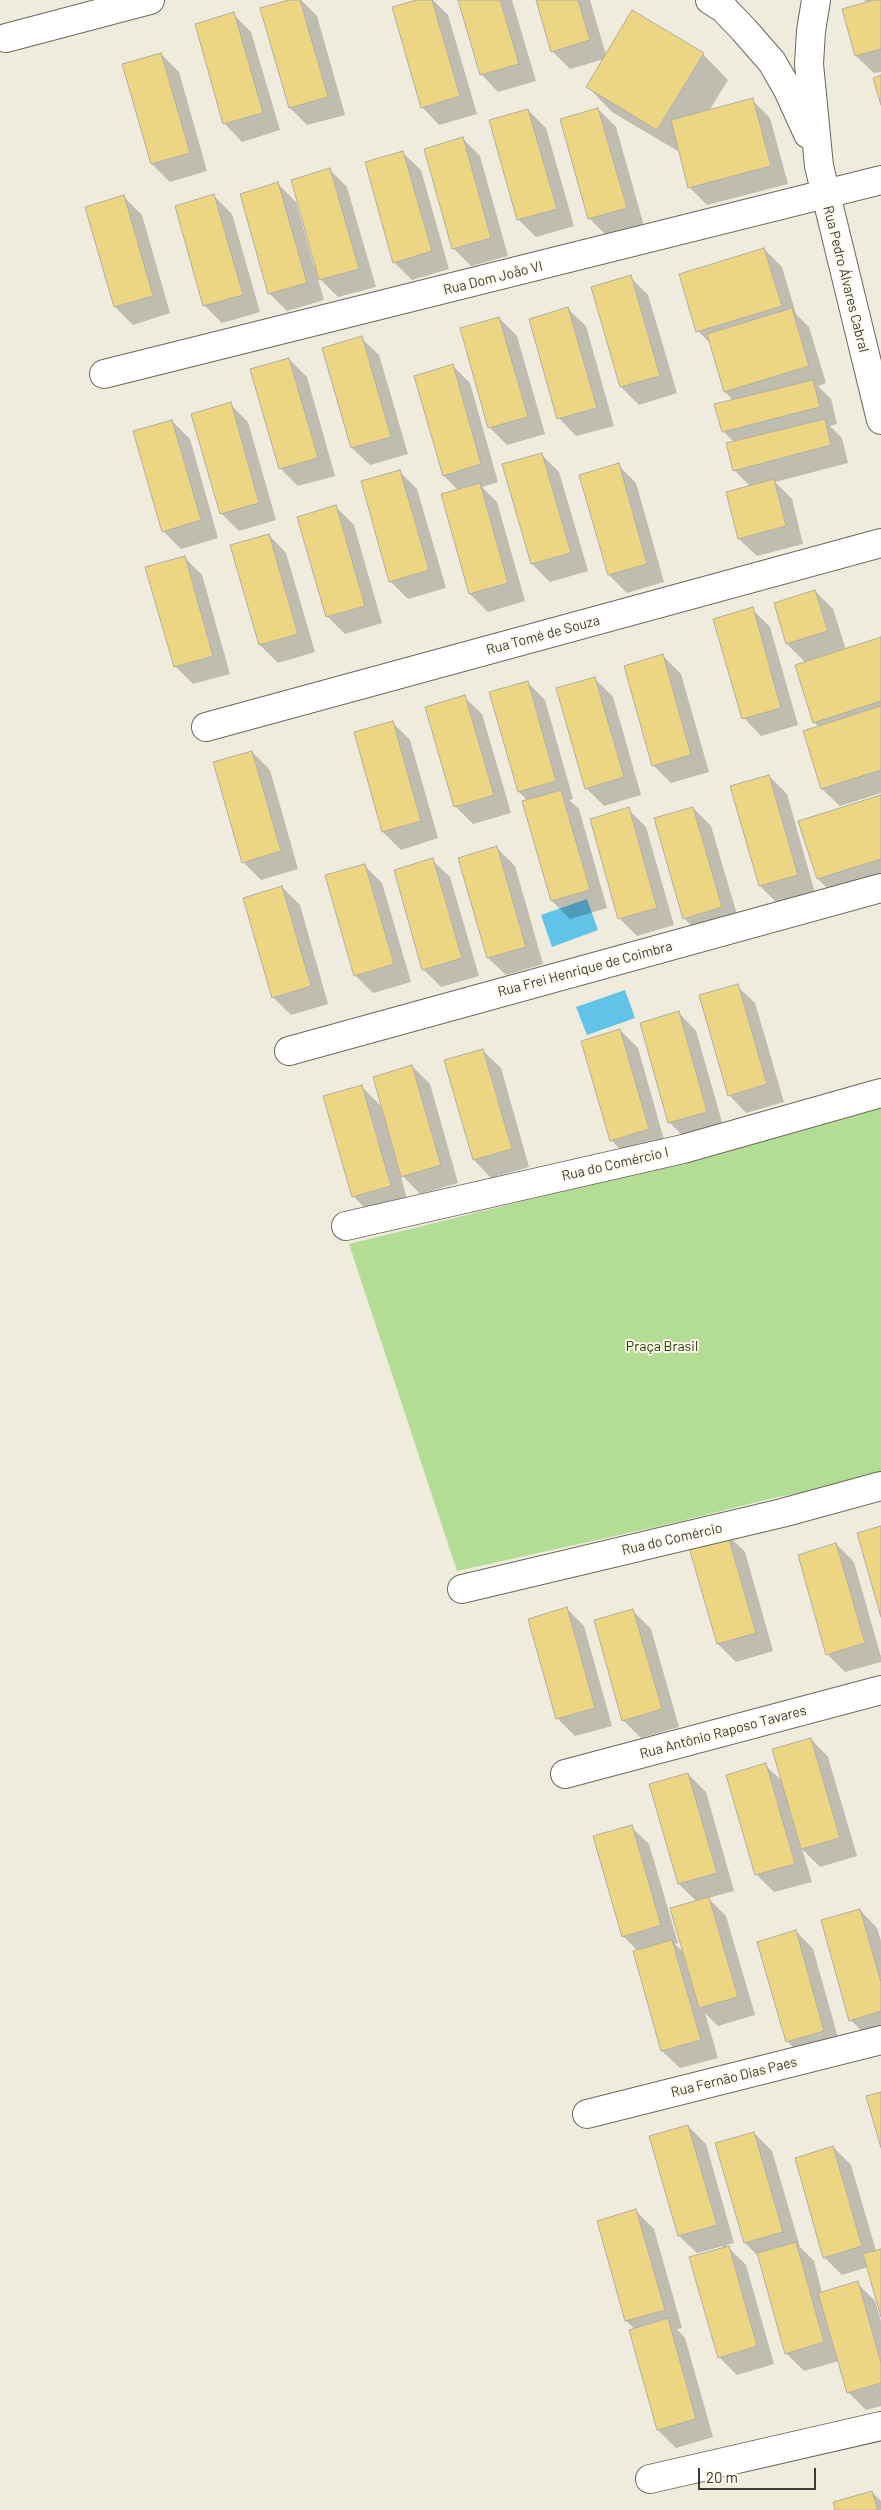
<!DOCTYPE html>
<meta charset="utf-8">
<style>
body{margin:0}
#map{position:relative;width:881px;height:2510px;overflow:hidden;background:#efebdd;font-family:Barlow,sans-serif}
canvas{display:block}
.scale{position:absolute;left:698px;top:2468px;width:118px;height:22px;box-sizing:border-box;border:2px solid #3c3a35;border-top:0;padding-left:6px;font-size:15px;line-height:18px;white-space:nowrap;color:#3c3a35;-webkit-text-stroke:4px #fcf9ea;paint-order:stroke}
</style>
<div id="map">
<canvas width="881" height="2510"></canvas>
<div class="scale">20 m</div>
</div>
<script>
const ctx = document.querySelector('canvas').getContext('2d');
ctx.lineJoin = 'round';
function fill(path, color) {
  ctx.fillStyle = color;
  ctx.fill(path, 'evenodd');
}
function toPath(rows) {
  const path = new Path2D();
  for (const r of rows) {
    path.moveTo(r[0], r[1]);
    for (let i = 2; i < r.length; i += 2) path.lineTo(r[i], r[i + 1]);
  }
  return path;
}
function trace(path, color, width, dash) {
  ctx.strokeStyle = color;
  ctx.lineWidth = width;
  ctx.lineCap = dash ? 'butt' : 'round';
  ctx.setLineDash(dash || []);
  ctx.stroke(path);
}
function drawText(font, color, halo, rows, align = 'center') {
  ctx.font = font + ' Barlow,sans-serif';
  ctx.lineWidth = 4;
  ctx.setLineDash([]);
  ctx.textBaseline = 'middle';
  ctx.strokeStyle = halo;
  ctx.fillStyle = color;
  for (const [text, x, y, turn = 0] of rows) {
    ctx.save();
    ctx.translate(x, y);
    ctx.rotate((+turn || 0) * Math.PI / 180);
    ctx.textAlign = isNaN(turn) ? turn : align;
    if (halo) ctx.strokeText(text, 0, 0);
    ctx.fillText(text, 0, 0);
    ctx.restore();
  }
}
fill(toPath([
 [881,1107,881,1473,825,1489,777,1497,669,1524,457,1571,349,1244,690,1160]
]), '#b3dc94');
fill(toPath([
 [587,899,598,930,552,947,541,915],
 [625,990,635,1018,587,1035,576,1007]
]), '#62c3e9');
fill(toPath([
 [293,0,301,0,317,16,345,115,307,125,290,108],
 [422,0,433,0,448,15,477,114,439,125,422,107],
 [459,0,512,0,536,81,498,92,481,74],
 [538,0,590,0,606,55,703,54,728,80,709,111,752,100,770,118,788,184,707,205,689,187,681,153,612,112,587,86,604,59,570,69,552,51],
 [864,0,881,0,881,72,874,73,856,56,867,3],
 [233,14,251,32,280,130,242,142,225,124,196,24],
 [161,54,179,72,207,171,170,182,152,164,123,65],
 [598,109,616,127,644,226,607,236,589,218],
 [528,110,546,128,574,226,536,237,518,219],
 [463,139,480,156,508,256,471,266,453,248],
 [403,153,421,170,449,269,412,280,394,262],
 [329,169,347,187,376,287,338,297,317,276,324,300,287,311,269,293,278,184,296,202,314,266,316,265],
 [214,196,232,214,260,312,222,323,204,305],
 [124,197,142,215,170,313,133,325,115,307,87,207],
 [764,249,782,267,796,314,809,327,826,383,818,386,831,399,837,424,830,426,842,438,848,463,775,482,792,499,803,544,757,556,739,539,727,493,751,487,734,470,734,442,723,431,734,401,725,392,712,345,698,331],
 [630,277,648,295,677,393,639,405,621,387,593,288],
 [568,309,586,326,614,426,576,436,559,418],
 [499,318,517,336,545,434,507,445,489,427],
 [361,338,379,355,408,454,370,465,352,448],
 [289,359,307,377,335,476,298,486,280,468],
 [453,366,470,383,498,482,482,487,497,502,525,601,488,612,470,594,442,495,459,491,444,476],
 [230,404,248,422,276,520,239,531,221,513],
 [172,421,190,439,218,538,181,549,163,531],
 [541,454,559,472,588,571,550,582,532,564,504,465],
 [618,465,636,483,664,582,627,593,609,575,581,476],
 [399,471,417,489,446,588,408,599,390,581],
 [336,507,354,525,382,623,345,634,327,616],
 [269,535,286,553,315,652,278,663,260,645,231,546],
 [184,557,202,575,230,674,193,684,176,667,147,568],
 [815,591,833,609,846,650,881,639,881,793,840,806,822,789,819,727,814,722,806,663,787,644,775,604],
 [752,609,770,627,798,725,761,736,744,718],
 [663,656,681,674,709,772,671,783,653,765],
 [595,679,613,697,641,795,604,806,586,788],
 [527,682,545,700,573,799,569,800,579,809,607,908,570,919,552,901,523,802,528,801,519,792],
 [464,697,482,714,511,813,473,824,455,806],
 [392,722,410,740,438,838,401,850,383,832,355,733],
 [252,752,270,770,298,869,261,880,243,862],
 [769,776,787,794,815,893,778,904,760,886,732,787],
 [881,796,881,882,836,897,818,879],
 [693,808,711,826,740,925,702,936,684,918],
 [628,809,646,827,674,925,637,936,619,918],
 [497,848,515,866,543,964,506,975,488,958],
 [432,860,450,877,479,976,441,987,424,970,396,871],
 [364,865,382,883,411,982,373,993,355,975],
 [282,887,300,905,328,1004,291,1015,273,997],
 [737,986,755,1003,784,1102,746,1113,729,1095],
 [679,1013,696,1031,724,1129,687,1140,669,1122],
 [620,1030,638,1048,666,1147,629,1158,611,1140],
 [483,1051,501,1068,529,1167,491,1178,474,1160],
 [412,1066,430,1084,458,1183,420,1194,400,1173,408,1203,371,1214,353,1196,362,1087,383,1108],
 [727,1534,745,1552,773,1651,736,1662,718,1644,689,1545],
 [836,1544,854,1562,881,1657,881,1662,845,1672,827,1654],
 [566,1608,584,1626,612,1726,575,1736,557,1718],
 [633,1611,651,1629,679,1727,641,1738,623,1720],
 [811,1739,828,1757,857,1856,820,1867,802,1849,812,1882,774,1892,756,1874,765,1765,783,1782],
 [688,1774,706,1792,734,1891,708,1898,726,1916,755,2015,718,2026,705,2013,718,2058,680,2068,662,2051,638,1951,623,1936,631,1827,649,1844,678,1943,675,1944,685,1954,697,1902,679,1884,651,1785],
 [860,1910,877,1928,881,1941,881,2034,868,2038,851,2020],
 [796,1931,813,1949,841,2048,805,2059,787,2041],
 [688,2126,706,2144,734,2243,726,2245,746,2265,774,2364,737,2375,719,2357,723,2246,697,2253,679,2236,651,2137],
 [754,2133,772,2151,800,2247,814,2261,822,2293,857,2283,875,2301,881,2321,881,2406,866,2410,848,2392,839,2361,804,2371,786,2353,759,2257,745,2243,717,2144],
 [833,2147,851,2165,876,2251,881,2250,881,2312,868,2267,842,2275,824,2257],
 [636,2211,654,2229,682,2328,677,2329,685,2338,713,2437,676,2448,658,2430,630,2331,636,2330,626,2321],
 [872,2492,881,2501,881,2510,837,2510]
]), '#0003');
const building = toPath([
 [289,0,300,0,328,97,289,108,260,8,289,0],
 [417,0,432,0,460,96,421,108,392,7,417,0],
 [458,0,500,0,519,64,480,75,458,0],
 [536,0,578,0,590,40,551,52,536,0],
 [874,0,881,0,881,49,855,56,842,9,874,0],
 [632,10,704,53,657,130,586,87,632,10],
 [234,12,263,113,223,124,195,24,234,12],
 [161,53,190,153,151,164,122,64,161,53],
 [881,75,881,105,873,78,881,75],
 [753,98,771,166,688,188,671,120,753,98],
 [598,108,627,208,588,219,560,119,598,108],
 [528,109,557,209,517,220,489,120,528,109],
 [463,137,491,238,452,249,424,149,463,137],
 [403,151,432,251,393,263,365,162,403,151],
 [330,168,359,269,319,280,291,180,330,168],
 [278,182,307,283,268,294,240,194,278,182],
 [214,194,243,295,203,306,175,206,214,194],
 [124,195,153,296,114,307,85,207,124,195],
 [764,248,782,306,696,332,679,274,764,248],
 [631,275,660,376,620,387,591,287,631,275],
 [568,307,597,408,557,419,529,319,568,307],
 [792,308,809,366,724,392,707,334,792,308],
 [499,317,528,417,488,428,460,328,499,317],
 [362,336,391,437,351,448,322,348,362,336],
 [289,358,318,458,279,469,250,369,289,358],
 [453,364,481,464,443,476,414,376,453,364],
 [813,380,820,407,722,432,714,404,813,380],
 [231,402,259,503,220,514,191,414,231,402],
 [825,419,831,445,733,471,726,443,825,419],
 [172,420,201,520,162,532,133,431,172,420],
 [542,453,571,553,531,564,502,464,542,453],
 [619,463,647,564,608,575,579,475,619,463],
 [400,470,429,570,389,582,361,481,400,470],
 [774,479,786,526,738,539,726,492,774,479],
 [480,483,508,583,469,594,441,494,480,483],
 [336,505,365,606,326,617,297,517,336,505],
 [269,534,298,634,259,645,230,545,269,534],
 [185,556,213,656,174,667,145,567,185,556],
 [815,590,828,631,786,644,774,603,815,590],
 [753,607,781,708,742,719,713,619,753,607],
 [881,637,881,701,813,723,795,665,881,637],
 [663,654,691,755,652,766,624,666,663,654],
 [595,677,624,777,585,789,556,688,595,677],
 [528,681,556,781,518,792,489,692,528,681],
 [465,695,494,795,454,807,425,707,465,695],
 [881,706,881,770,821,789,803,731,881,706],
 [393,721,421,821,382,832,354,732,393,721],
 [252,751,281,851,242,863,213,762,252,751],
 [769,775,798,875,759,886,730,786,769,775],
 [561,790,590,890,551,901,522,801,561,790],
 [881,795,881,859,817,879,798,821,881,795],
 [629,807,657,908,618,919,590,819,629,807],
 [693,807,722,907,683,919,654,818,693,807],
 [497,846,526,947,487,958,458,858,497,846],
 [433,858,462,958,422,970,394,870,433,858],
 [365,864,394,964,354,976,325,875,365,864],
 [282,886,311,986,272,998,243,898,282,886],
 [738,984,767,1084,728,1096,699,995,738,984],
 [679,1011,707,1112,668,1123,640,1023,679,1011],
 [620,1029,649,1129,610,1141,581,1041,620,1029],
 [483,1049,512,1149,473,1160,444,1060,483,1049],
 [412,1065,441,1165,401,1177,373,1077,412,1065],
 [362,1085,391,1186,352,1197,323,1096,362,1085],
 [881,1526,881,1617,857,1533,881,1526],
 [727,1532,756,1633,717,1644,688,1544,727,1532],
 [836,1543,865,1643,826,1655,798,1555,836,1543],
 [567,1607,595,1708,556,1719,528,1619,567,1607],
 [633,1609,662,1709,622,1721,594,1620,633,1609],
 [811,1738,840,1838,801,1849,772,1749,811,1738],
 [766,1763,795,1864,755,1875,726,1775,766,1763],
 [688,1773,717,1873,678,1884,649,1784,688,1773],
 [632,1825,661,1925,622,1937,593,1836,632,1825],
 [709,1897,738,1997,699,2008,670,1908,709,1897],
 [860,1909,881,1982,881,2011,849,2021,821,1920,860,1909],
 [796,1930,824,2031,786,2042,757,1942,796,1930],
 [672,1940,701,2040,661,2051,633,1951,672,1940],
 [881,2092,881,2148,866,2096,881,2092],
 [688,2125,717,2225,678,2236,649,2136,688,2125],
 [754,2132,783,2232,744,2243,715,2143,754,2132],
 [833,2146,862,2246,823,2258,795,2158,833,2146],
 [636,2209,665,2310,625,2321,597,2221,636,2209],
 [796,2242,824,2342,785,2354,757,2253,796,2242],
 [729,2246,757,2346,718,2358,689,2257,729,2246],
 [881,2249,881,2317,863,2254,881,2249],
 [858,2281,881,2363,881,2383,847,2393,818,2293,858,2281],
 [668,2318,696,2419,657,2430,629,2330,668,2318],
 [872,2491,878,2510,835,2510,833,2502,872,2491]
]);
fill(building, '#edd683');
trace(building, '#b2aea1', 1);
const minor = toPath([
 [710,0,724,9,744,30,772,62,788,90,808,134],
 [816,0,811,31,809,64,819,166,881,420],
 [6,38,150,0],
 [104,374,881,180],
 [206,727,881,543],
 [289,1051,881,888],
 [346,1226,683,1149,881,1093],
 [462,1589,782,1513,881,1486],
 [565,1774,881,1690],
 [587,2114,881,2040],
 [650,2479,881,2426]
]);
trace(minor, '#6b685b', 30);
trace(minor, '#fff', 28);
drawText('14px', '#3c3a35', '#fcf9ea', [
 ["Rua Dom Joåo VI",493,278,-14],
 ["Rua Pedro Álvares Cabral",846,279,76],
 ["Rua Tomé de Souza",543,635,-15],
 ["Rua Frei Henrique de Coimbra",585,969,-15],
 ["Rua do Comércio I",615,1164,-13],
 ["Rua do Comércio",672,1539,-13],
 ["Rua Antônio Raposo Tavares",723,1732,-15],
 ["Rua Fernão Dias Paes",734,2077,-14]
]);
drawText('14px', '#1a3200', '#fcf9ea', [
 ["Praça Brasil",662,1346]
]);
</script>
